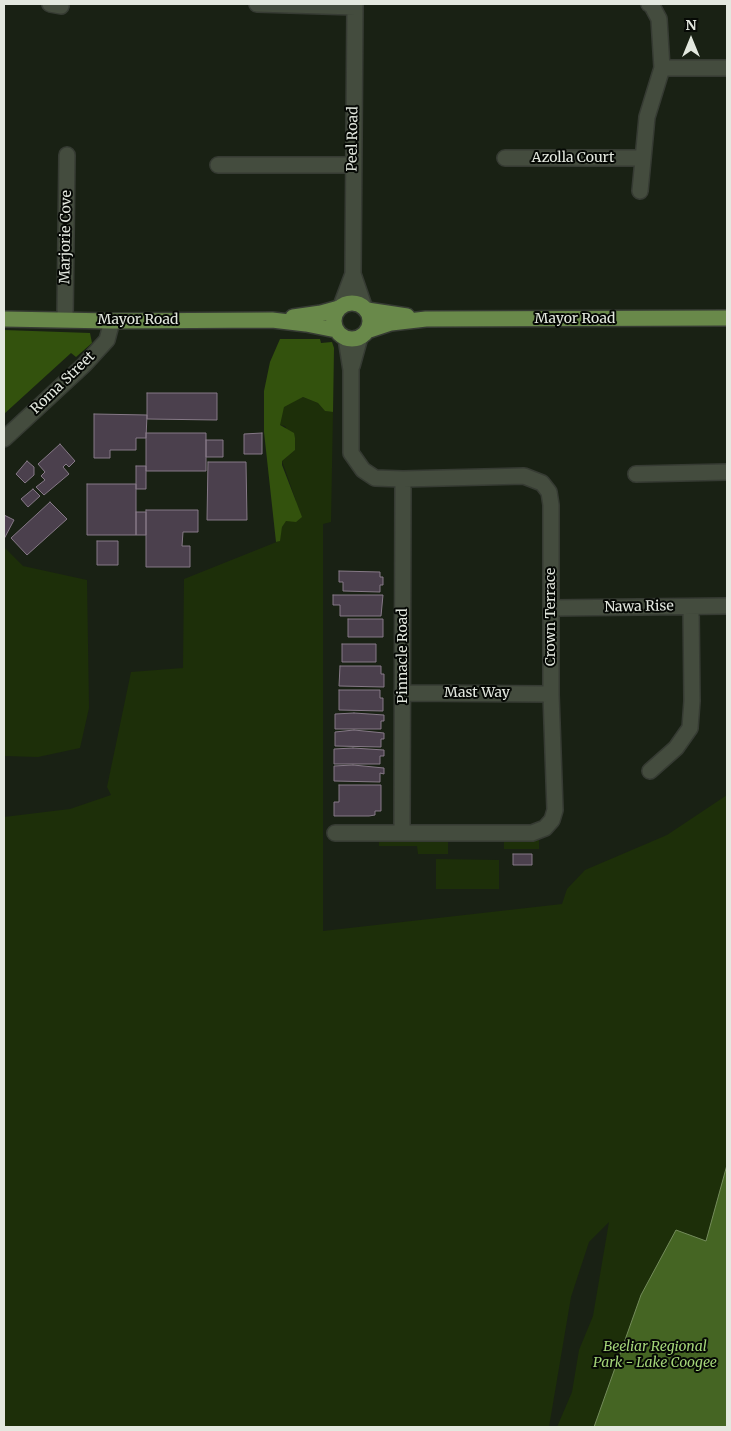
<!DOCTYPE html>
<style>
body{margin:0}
#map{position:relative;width:731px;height:1431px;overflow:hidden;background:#192114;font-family:Merriweather,serif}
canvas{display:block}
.frame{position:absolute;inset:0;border:5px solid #e3e8df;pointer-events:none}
.north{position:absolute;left:666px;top:15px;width:50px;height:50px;-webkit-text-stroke:4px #060905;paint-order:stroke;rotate:0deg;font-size:14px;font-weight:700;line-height:20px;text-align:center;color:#e3e8df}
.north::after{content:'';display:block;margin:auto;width:18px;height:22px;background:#e3e8df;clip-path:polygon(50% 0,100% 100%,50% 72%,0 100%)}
</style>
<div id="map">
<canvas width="731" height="1431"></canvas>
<div class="frame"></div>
<div class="north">N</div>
</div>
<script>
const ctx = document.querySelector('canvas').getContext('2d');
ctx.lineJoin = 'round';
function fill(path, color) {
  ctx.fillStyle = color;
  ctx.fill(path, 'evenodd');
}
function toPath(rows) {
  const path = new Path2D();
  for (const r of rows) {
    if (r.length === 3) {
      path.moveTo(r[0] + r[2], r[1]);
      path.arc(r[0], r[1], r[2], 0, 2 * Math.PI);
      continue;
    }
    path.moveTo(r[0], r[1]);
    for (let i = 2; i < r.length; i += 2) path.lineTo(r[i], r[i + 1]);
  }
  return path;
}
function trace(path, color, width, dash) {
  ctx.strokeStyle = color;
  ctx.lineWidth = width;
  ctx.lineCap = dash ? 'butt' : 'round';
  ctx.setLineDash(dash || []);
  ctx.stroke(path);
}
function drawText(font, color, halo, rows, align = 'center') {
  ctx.font = font + ' Merriweather,serif';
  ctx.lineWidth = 4;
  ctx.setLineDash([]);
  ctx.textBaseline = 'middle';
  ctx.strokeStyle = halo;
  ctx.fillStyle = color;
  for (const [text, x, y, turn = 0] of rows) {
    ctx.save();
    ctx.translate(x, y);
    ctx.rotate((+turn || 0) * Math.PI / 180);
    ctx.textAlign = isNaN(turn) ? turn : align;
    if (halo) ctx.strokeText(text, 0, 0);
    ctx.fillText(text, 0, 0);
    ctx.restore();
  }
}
fill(toPath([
 [303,397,318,403,325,411,333,412,331,522,323,524,323,931,562,904,567,889,585,870,667,835,727,795,727,1427,557,1427,572,1392,579,1350,593,1316,609,1222,589,1242,571,1297,549,1427,4,1427,4,817,70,809,111,795,107,787,131,672,183,668,184,579,279,541,282,527,296,501,282,461,295,450,285,426,280,425,279,422,284,406],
 [4,547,23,566,87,580,89,708,80,748,38,757,4,756],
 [379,839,448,839,448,854,418,854,417,846,379,846],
 [504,839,539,840,539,849,504,849],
 [436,859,499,860,499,889,436,889]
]), '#1d2f09');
fill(toPath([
 [4,330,90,333,92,343,76,357,71,353,4,414],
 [280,339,320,339,321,343,332,342,334,348,333,412,325,411,318,403,303,397,284,407,280,425,294,433,295,438,295,450,282,461,282,465,302,517,296,522,286,521,282,527,280,541,276,542,264,432,264,391,270,362]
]), '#33520d');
const water = toPath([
 [727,1165,727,1427,594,1427,641,1295,676,1230,706,1241,727,1165]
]);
fill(water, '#456523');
trace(water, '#748c5b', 1);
const building = toPath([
 [147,393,217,393,217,420,147,419,147,393],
 [94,414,147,415,146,438,136,438,136,450,110,450,110,458,94,458,94,414],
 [146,433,206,433,206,471,146,471,146,433],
 [262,433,262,454,244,454,244,434,262,433],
 [206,440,223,440,223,457,206,457,206,440],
 [60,444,75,461,69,467,66,464,63,467,69,474,44,495,36,487,45,480,41,476,45,472,38,464,60,444],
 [27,461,34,467,34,475,25,483,16,474,27,461],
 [208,462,246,462,247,520,207,520,208,462],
 [136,466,146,466,146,489,136,489,136,466],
 [87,484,136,484,136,535,87,535,87,484],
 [33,489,40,496,28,507,21,499,33,489],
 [50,502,67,519,27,555,11,538,50,502],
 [146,510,198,510,198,532,183,532,182,546,190,546,190,567,146,567,146,510],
 [136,512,146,512,146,535,136,535,136,512],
 [4,515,14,520,4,539,4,515],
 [97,541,118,541,118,565,97,565,97,541],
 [339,571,380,572,380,577,383,577,383,585,380,585,380,592,343,591,343,582,339,582,339,571],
 [333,595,383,595,381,616,340,616,340,605,333,605,333,595],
 [348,619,383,619,383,637,348,637,348,619],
 [342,644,376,644,376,662,342,662,342,644],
 [340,666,381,666,381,674,384,674,384,687,339,686,340,666],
 [339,690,380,690,380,698,383,698,383,711,339,710,339,690],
 [354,713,384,715,384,721,381,721,381,729,335,729,335,714,354,713],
 [354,730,384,733,384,739,381,739,381,747,335,746,335,732,354,730],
 [353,748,384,750,384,756,380,756,380,764,334,764,334,749,353,748],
 [353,765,384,768,384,774,380,773,380,782,334,781,334,766,353,765],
 [339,785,381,785,381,811,375,811,375,815,369,816,334,816,334,802,339,802,339,785],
 [513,854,532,854,532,865,513,865,513,854]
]);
fill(building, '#4b404d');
trace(building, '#867987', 1);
const minor = toPath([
 [50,4,61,6],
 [257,4,355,7],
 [355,4,353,274,365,309],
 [662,68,727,68],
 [505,158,642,158],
 [218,165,353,165],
 [640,191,647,117,662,68,659,19,651,4,649,4],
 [341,306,353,274],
 [65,319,67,155],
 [352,366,360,337],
 [4,439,84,365,107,340,112,321],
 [636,474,727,472],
 [552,608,727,606],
 [402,693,551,694],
 [650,771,676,748,690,728,692,701,691,607],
 [335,833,532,833,545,828,552,820,555,810,551,694,551,505,549,492,542,483,524,476,403,479,375,478,363,470,351,453,351,370,346,338],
 [402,833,403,479]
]);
const major = toPath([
 [352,321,18],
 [367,310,407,316],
 [293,317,321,313,339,308],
 [4,319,112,321,272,320,306,324,336,330],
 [367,331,391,323,426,319,727,318]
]);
trace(minor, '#363b33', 18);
trace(major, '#363b33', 18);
trace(minor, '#444c3e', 15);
trace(major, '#69894a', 15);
drawText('14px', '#e3e8df', '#060905', [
 ["Peel Road",353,139,-89],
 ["Azolla Court",573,158],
 ["Marjorie Cove",66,237,-89],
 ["Mayor Road",575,319],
 ["Mayor Road",138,320],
 ["Roma Street",63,383,-44],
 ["Nawa Rise",639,607,-1],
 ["Crown Terrace",551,617,-90],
 ["Pinnacle Road",403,656,-90],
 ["Mast Way",477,693]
]);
drawText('italic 14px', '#a3d478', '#060905', [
 ["Beeliar Regional",655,1347],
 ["Park - Lake Coogee",655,1363]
]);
</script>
